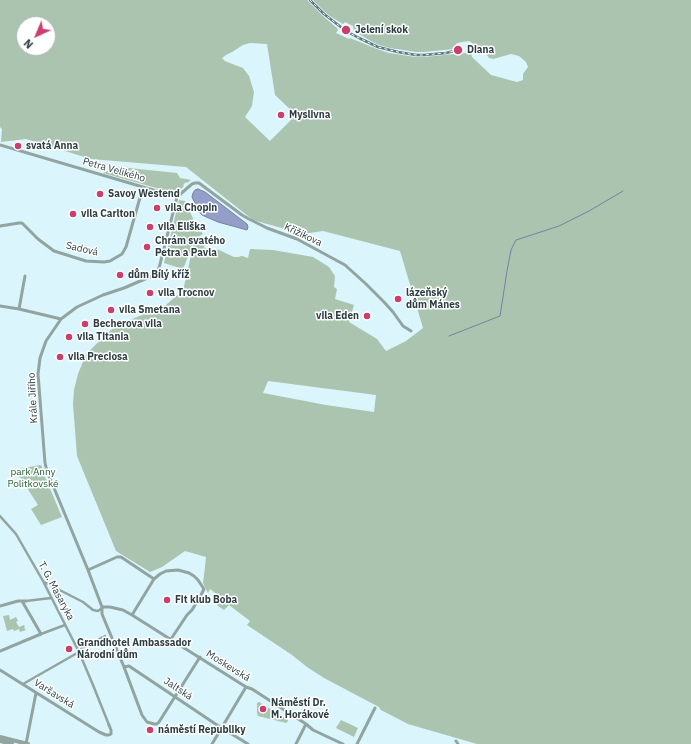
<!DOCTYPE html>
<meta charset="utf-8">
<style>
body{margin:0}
#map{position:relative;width:691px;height:744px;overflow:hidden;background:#daf5fb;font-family:"IBM Plex Sans",sans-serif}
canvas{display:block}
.north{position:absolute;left:16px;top:16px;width:40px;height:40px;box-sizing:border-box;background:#fff;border:1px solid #abb2b3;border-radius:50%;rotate:224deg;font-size:11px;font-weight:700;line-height:16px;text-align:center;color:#2c3e42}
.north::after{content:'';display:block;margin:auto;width:14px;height:18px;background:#cc3e6b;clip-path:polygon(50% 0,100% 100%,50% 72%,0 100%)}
</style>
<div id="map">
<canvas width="691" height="744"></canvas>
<div class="north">N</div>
</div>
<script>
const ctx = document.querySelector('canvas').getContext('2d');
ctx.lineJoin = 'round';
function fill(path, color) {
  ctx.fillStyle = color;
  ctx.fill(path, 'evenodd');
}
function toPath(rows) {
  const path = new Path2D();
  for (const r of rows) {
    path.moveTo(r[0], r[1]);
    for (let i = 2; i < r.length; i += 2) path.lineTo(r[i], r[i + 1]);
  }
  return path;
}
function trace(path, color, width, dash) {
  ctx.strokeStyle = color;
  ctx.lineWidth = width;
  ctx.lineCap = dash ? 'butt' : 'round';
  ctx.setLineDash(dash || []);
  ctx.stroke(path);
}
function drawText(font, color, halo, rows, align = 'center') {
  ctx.font = font + ' "IBM Plex Sans",sans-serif';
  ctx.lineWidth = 3;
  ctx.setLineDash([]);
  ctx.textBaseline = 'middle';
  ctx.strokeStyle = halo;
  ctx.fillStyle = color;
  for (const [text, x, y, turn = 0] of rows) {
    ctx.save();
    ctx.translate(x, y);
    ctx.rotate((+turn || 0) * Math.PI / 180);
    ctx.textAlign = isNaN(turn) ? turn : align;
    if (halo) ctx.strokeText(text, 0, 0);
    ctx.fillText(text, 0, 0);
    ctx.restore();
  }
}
fill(toPath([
 [0,0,307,0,323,16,337,28,338,30,336,33,349,39,350,38,377,49,389,53,415,57,424,57,455,54,459,54,471,52,472,57,491,75,517,82,523,80,523,74,528,67,526,62,519,56,511,54,493,59,489,58,485,52,477,46,469,41,457,43,454,49,424,52,416,52,390,48,379,45,369,40,354,31,353,26,345,22,343,24,333,18,326,13,313,0,691,0,691,744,477,744,408,724,381,710,379,707,324,678,307,667,292,655,247,625,250,621,229,605,224,610,218,606,216,603,223,599,210,589,208,593,203,583,205,567,206,557,185,551,162,567,150,572,116,551,77,456,73,404,74,390,78,374,86,354,112,329,125,322,166,305,175,297,183,291,194,242,198,238,208,236,204,248,219,250,234,257,238,257,242,256,248,258,250,249,273,250,313,257,329,267,335,276,334,287,337,289,335,299,354,305,349,322,377,339,386,351,406,341,423,328,400,251,323,231,303,234,253,220,186,167,91,159,26,139,1,142,2,129,0,127],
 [24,24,48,24,48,48,24,48],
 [250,43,267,44,275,95,294,113,295,116,270,141,245,117,252,106,254,92,249,76,243,68,235,65,225,61,222,58,226,55,232,52,243,45],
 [268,381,376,395,374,412,326,405,263,393],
 [119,167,177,173,180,178,191,180,187,183,186,182,183,185,184,186,181,189,174,193,103,173],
 [179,200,185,201,196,225,203,234,193,240,191,249,183,269,164,263],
 [40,465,42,466,43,472,62,517,41,525,31,509,38,505,18,474,13,470],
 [9,615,10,620,16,617,18,621,16,622,19,627,24,625,25,627,24,628,26,630,20,632,19,629,14,631,13,629,7,631,3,616],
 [259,702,288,720,288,721,286,723,258,716,257,713,257,703],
 [341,720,358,728,354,737,336,728]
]), '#aac4b0');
const water = toPath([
 [198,189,205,192,247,224,248,227,247,230,218,222,202,215,199,212,192,197,193,193,195,190,198,189]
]);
fill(water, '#949ec9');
trace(water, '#7581a0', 1);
trace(toPath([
 [449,336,500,316,507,271,511,250,516,240,559,226,589,211,623,191]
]), '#7581a0', 1);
trace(toPath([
 [0,516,16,534,43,581,79,652,93,685,109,725],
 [44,582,83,602,93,610,98,611,102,608],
 [26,601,51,598],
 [41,634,65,625],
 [23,684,79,652,82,648,105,636]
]), '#91a4a0', 2.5);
trace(toPath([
 [0,145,177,197],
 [177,197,159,268,157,272,152,276,124,288,103,295,77,307,61,319,46,341,40,358,38,374,45,463,47,471,88,570,102,607,102,614,124,667,142,715,147,722,154,724,157,724,159,722,200,657],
 [177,197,192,184,195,183,199,183,242,215,249,219,267,228,297,239,345,265,366,284,384,302,393,312,403,326,411,331],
 [0,226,19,223,22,223,38,239,54,251,86,261,104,262,110,261,122,254,126,247,143,187],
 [0,306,19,309,61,319],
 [19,309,25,276],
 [88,570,117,557,121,557,154,579],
 [0,606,18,601,26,601],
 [102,607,110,607,123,610,132,615,246,687,252,689,306,724,313,730,343,744],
 [132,615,154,579,160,574,166,571,178,570,189,573,194,576,198,580,204,589,201,595,192,610,187,615,171,639],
 [0,651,41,634,22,601],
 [124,667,129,666,217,725,248,744],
 [0,670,99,732,106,735,109,735,111,734,111,730,109,725],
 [456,741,458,744],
 [26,744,36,693],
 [212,744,246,687],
 [296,744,306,724],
 [357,744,375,708]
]), '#91a4a0', 3);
trace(toPath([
 [0,737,28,744],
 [0,741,12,744]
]), '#91a4a0', 4);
const rail = toPath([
 [310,0,324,14,346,31,359,38,378,47,398,52,416,55,424,55,446,53,462,49]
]);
trace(rail, '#62777b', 2.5);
trace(rail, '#fff', 1, [3]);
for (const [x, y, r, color] of [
 [346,30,5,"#cc3e6b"],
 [458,50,5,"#cc3e6b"],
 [281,115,4,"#cc3e6b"],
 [18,146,4,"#cc3e6b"],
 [100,194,4,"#cc3e6b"],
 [157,208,4,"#cc3e6b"],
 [73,214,4,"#cc3e6b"],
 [150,227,4,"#cc3e6b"],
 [147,247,4,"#cc3e6b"],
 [120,275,4,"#cc3e6b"],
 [150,293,4,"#cc3e6b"],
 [398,299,4,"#cc3e6b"],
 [111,310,4,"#cc3e6b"],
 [367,316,4,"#cc3e6b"],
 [85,324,4,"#cc3e6b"],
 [69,337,4,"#cc3e6b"],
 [60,357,4,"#cc3e6b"],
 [167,600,4,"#cc3e6b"],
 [69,649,4,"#cc3e6b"],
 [263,709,4,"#cc3e6b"],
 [150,730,4,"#cc3e6b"]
]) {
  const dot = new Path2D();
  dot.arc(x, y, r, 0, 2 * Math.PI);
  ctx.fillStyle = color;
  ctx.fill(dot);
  trace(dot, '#fff', 1.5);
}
drawText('bold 10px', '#2c3e42', '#fff', [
 ["Jelení skok",355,30],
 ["Diana",467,50],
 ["Myslivna",289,115],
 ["svatá Anna",26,146],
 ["Savoy Westend",108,194],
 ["vila Chopin",165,208],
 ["vila Carlton",81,214],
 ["vila Eliška",158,227],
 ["Chrám svatého",155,241],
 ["Petra a Pavla",155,253],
 ["dům Bílý kříž",128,275],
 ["vila Trocnov",158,293],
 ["lázeňský",406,293],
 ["dům Mánes",406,305],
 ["vila Smetana",119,310],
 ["vila Eden",359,316,"right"],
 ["Becherova vila",93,324],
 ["vila Titania",77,337],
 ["vila Preciosa",68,357],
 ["Fit klub Boba",175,600],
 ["Grandhotel Ambassador",77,643],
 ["Národní dům",77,655],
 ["Náměstí Dr.",271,703],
 ["M. Horákové",271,715],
 ["náměstí Republiky",158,730]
], 'left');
drawText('10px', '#2c3e42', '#fff', [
 ["Petra Velikého",114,170,16],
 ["Křižíkova",303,235,25],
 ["Sadová",82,249,13],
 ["Krále Jiřího",33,398,-93],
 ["T. G. Masaryka",56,591,62],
 ["Moskevská",228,666,32],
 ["Jaltská",178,689,34],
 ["Varšavská",54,694,32]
]);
drawText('10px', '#216138', '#fff', [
 ["park Anny",33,472],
 ["Politkovské",33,484]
]);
</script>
